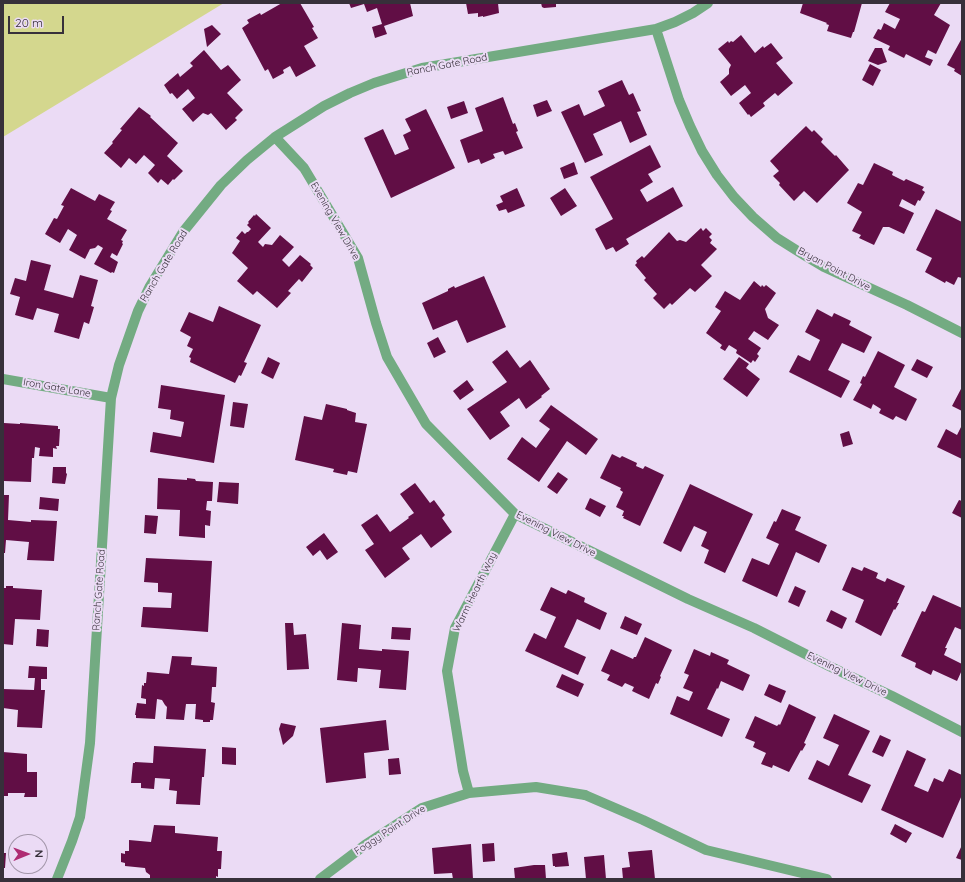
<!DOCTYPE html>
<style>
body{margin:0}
#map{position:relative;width:965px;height:882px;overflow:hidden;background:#ebdbf5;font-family:Quicksand,sans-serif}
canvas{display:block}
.frame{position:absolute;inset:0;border:4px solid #37303a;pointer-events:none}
.north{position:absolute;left:8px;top:834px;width:40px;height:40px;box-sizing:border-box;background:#ebdbf5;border:1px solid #a397aa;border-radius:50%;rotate:89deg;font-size:11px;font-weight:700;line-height:16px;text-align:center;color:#37303a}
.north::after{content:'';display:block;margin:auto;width:14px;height:18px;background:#af2b73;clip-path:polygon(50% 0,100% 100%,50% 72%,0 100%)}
.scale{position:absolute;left:8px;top:16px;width:56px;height:18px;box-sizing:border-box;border:2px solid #37303a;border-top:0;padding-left:5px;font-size:12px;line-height:14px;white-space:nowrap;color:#37303a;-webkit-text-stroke:3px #ebdbf5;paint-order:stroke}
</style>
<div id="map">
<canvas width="965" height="882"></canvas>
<div class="frame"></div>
<div class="north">N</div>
<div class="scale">20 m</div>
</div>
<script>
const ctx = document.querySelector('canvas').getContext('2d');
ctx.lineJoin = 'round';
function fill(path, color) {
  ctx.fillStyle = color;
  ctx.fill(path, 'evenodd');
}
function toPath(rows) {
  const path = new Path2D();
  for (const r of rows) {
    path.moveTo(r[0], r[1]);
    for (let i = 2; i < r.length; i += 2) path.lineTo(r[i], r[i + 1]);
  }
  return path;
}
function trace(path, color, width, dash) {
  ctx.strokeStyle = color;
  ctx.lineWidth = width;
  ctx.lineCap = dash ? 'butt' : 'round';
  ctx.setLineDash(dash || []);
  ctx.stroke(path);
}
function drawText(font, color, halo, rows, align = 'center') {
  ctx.font = font + ' Quicksand,sans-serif';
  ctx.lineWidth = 4;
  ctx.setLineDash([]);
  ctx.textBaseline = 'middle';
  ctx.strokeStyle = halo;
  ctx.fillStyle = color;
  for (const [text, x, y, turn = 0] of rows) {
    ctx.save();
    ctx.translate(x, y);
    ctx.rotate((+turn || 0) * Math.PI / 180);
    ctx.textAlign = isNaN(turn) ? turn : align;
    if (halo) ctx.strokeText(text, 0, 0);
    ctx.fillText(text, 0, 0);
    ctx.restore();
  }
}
fill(toPath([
 [3,3,224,3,3,137]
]), '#d4d78e');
fill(toPath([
 [282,3,300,3,314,27,312,28,318,38,304,46,316,66,296,77,290,66,283,70,284,73,273,79,268,69,265,71,242,28,249,23,247,20,260,13,261,15],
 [349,3,410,3,413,16,384,26,387,34,375,38,372,27,382,24,377,8,367,12,364,4,351,8],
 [466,3,498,3,499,13,483,17,483,16,478,17,478,13,468,14],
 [541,3,556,3,556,7,544,8,542,7],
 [803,3,862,3,854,32,853,32,851,38,827,31,829,25,826,24,827,23,800,13],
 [890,3,941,3,934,15,950,25,936,54,928,50,925,57,933,60,930,66,906,54,904,58,888,50,890,46,873,38,878,29,881,30,884,23,895,29,900,19,885,12],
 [212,25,221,34,207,47,204,29],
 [741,35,755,53,763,46,764,48,771,43,783,58,776,63,793,83,778,96,775,93,763,103,765,106,751,117,749,114,748,115,739,103,751,93,745,85,731,96,720,82,729,74,729,69,731,65,718,49,728,41,729,43,731,41,733,42],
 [962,38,962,76,954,71,955,69,947,65],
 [875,48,882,48,887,62,878,65,868,61],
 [204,50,221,70,228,65,241,80,227,93,243,110,235,118,237,120,226,130,211,113,208,115,203,113,193,122,182,109,195,98,188,89,177,99,172,93,170,94,164,85,178,73,180,77,193,66,190,63],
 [870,64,881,70,873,86,862,80],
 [622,80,629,95,633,93,641,111,637,112,647,135,630,143,621,121,593,134,603,155,585,163,561,112,579,104,584,116,605,106,598,91],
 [503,97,513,124,515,123,518,131,516,132,523,148,505,155,503,151,493,154,495,158,481,164,479,159,468,163,460,140,483,131,475,108],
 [547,100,552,111,537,117,533,105],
 [464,101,468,113,451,119,447,107],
 [139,107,151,116,150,117,178,143,167,156,183,171,174,180,173,179,168,185,161,179,158,183,148,173,155,165,144,155,136,164,129,158,121,168,104,153,113,143,112,142,122,130,120,129],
 [426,109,455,168,391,198,364,138,383,129,395,155,409,149,403,135,411,131,405,119],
 [806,126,812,132,814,130,823,139,821,142,835,156,836,155,849,170,817,203,804,191,794,201,779,185,780,183,773,176,779,171,770,161],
 [650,145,661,167,648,174,653,182,640,190,647,202,673,187,683,206,626,239,629,244,616,252,613,247,606,250,595,229,613,219,590,177],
 [574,162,578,174,564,179,560,168],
 [874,163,893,172,892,175,904,181,906,179,924,187,922,190,925,192,920,201,918,200,915,206,902,199,899,206,914,213,904,234,889,227,883,227,874,245,859,238,861,235,852,231,862,212,847,203,858,183,863,185],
 [71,188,95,201,99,194,115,202,110,210,112,211,107,219,127,230,121,240,123,241,122,243,123,244,117,256,112,253,110,257,118,262,114,273,112,272,111,273,94,264,103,248,98,245,95,248,90,249,85,259,69,250,77,235,68,229,60,243,45,234,54,218,57,219,64,206,61,205],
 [517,188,525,206,508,213,506,209,499,211,496,205,503,202,500,196],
 [565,188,577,206,561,216,550,198],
 [936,209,962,222,962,278,958,277,954,285,946,281,945,283,925,272,932,258,916,250],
 [256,214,271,228,258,242,263,247,265,244,272,245,280,235,294,247,282,260,289,267,300,255,311,264,310,265,313,268,302,282,299,279,288,291,291,293,277,308,257,291,253,295,237,281,248,268,232,253,240,241,236,238,242,231,245,234,247,232,248,232,251,229,247,225,249,223,248,222,254,215,255,216],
 [701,228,703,231,706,228,712,234,709,237,712,240,710,243,717,249,701,265,712,276,695,292,690,288,672,305,670,303,664,309,653,298,657,294,644,280,646,278,635,265,637,263,636,261,642,256,644,258,669,232,677,241,680,240,686,242],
 [31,260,51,265,44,290,73,298,80,275,98,280,91,306,94,307,89,324,84,322,79,339,54,332,59,314,37,308,33,320,15,315,20,297,10,294,15,278,26,281],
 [484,276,506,327,467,343,457,320,433,330,422,303,448,291,448,289,454,286,455,288],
 [754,281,761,287,762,285,764,287,766,285,776,293,765,309,768,318,779,325,768,340,754,331,748,339,761,348,757,354,759,356,755,362,753,360,751,363,736,353,737,350,729,345,725,351,720,348,722,345,706,333,721,311,715,307,725,291,740,300],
 [219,306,261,325,244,362,247,363,241,376,239,375,235,383,190,362,191,358,189,357,193,349,187,346,191,337,180,331,189,312,213,322],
 [817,309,832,317,834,313,851,321,849,325,872,337,864,353,842,343,828,370,850,381,841,398,789,372,798,355,810,361,820,340,805,332],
 [438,337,446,352,434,358,427,343],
 [507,350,520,368,530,360,550,389,541,396,542,397,526,409,519,398,500,412,510,426,490,440,467,409,507,382,492,362],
 [878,351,905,365,894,387,917,399,906,421,896,416,893,420,879,413,881,409,873,404,871,409,853,400,862,384,860,383,863,376,865,377],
 [268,357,280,363,273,379,261,373],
 [739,357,749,364,746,368,760,379,747,397,723,379],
 [917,359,933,367,927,378,911,370],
 [467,380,474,390,460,400,453,391],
 [161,385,225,395,214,463,150,452,153,432,181,437,184,422,170,419,171,410,158,408],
 [962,387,962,411,952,406],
 [233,402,248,404,244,428,230,426],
 [326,404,347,409,347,410,356,413,355,422,367,424,357,473,348,471,347,475,333,472,334,469,295,460,304,416,322,420],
 [551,405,598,439,586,455,567,441,539,482,507,459,522,437,536,448,550,429,539,421],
 [4,423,20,424,20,423,58,426,58,429,60,429,59,446,56,446,57,449,53,448,53,457,39,456,40,448,35,447,34,458,32,458,31,482,4,481,3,425,4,425],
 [962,425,962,459,937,447,946,429,957,435],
 [849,431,853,444,843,447,840,434],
 [612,454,620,458,622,456,637,463,636,466,643,469,645,466,664,475,640,526,623,518,624,516,622,516,624,511,616,507,623,492,620,490,621,488,600,478],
 [53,467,66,467,66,473,67,474,65,484,52,483],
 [558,472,568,479,557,494,547,487],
 [158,478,187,480,187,478,195,479,196,481,213,482,212,501,207,501,206,510,211,511,210,526,205,525,205,538,179,536,180,510,157,509],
 [219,482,239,483,238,504,217,502],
 [415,483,430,503,434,500,445,515,442,518,452,532,431,548,421,534,402,548,410,559,385,578,365,550,374,544,361,525,377,514,390,532,409,518,408,517,414,513,400,494],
 [690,484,753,514,725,573,704,563,709,550,701,546,707,532,694,526,681,552,663,543],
 [3,495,9,495,8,520,31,522,31,520,57,521,54,561,27,560,29,542,6,540,5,553,3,553],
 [40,497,59,499,58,511,39,509],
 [590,498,606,506,600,517,585,509],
 [959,500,962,501,962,518,952,513],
 [782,509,801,517,795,530,827,545,819,563,796,552,777,597,742,581,752,558,769,565,779,544,766,538,774,521,776,522],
 [145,515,158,516,156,534,144,533],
 [324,533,338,552,327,560,320,550,313,556,306,547],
 [146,558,212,561,208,632,141,627,143,607,171,608,172,593,158,592,158,583,144,582],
 [852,567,862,571,864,567,878,573,876,578,885,582,887,578,905,586,897,603,899,603,895,610,894,609,881,636,855,622,864,600,842,590],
 [6,586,13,586,13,588,42,590,40,620,15,619,13,645,3,644,3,588,6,588],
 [795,586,806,591,799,607,788,602],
 [551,587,566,594,568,590,585,598,584,602,607,613,600,630,577,619,574,626,564,647,586,657,578,675,525,651,534,633,546,639,556,617,540,610],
 [933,595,962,608,962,630,955,627,945,648,947,648,944,655,962,664,962,670,957,681,933,670,931,675,915,667,916,663,901,656,922,611,925,612],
 [831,610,847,618,842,629,826,621],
 [625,616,642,624,637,635,620,628],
 [285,623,293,623,294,635,306,634,309,669,287,670],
 [342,623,361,625,359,649,382,651,382,649,409,651,406,690,379,688,381,670,358,668,357,682,337,680],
 [392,627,411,628,410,640,391,639],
 [37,629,49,630,48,647,36,646],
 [645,637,672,650,660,676,661,677,658,684,656,683,649,699,632,691,634,687,625,683,622,687,607,680,610,675,601,671,611,649,633,659,634,657,636,657],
 [694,649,710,656,711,652,729,660,727,664,750,675,743,691,721,681,718,689,717,688,707,709,730,719,722,737,670,714,677,696,689,701,693,692,683,688,689,675,684,673],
 [172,656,192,657,191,665,217,667,216,687,212,687,211,702,215,703,213,720,210,720,210,722,203,722,203,720,195,719,196,704,186,704,184,720,166,719,167,707,165,705,162,700,157,699,155,719,136,718,136,715,135,715,137,703,146,704,146,699,141,698,142,685,144,686,144,683,146,683,147,672,169,674],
 [29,666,47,667,47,679,41,679,41,690,45,690,42,728,17,727,18,710,3,708,3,689,34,690,35,678,28,678],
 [562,674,584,684,578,697,556,687],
 [769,684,786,691,781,703,764,695],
 [789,704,816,717,804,743,806,744,802,751,801,750,789,772,773,765,772,768,761,764,766,753,753,747,755,742,745,738,755,716,777,726,779,724,780,725],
 [834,714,870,731,848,775,871,785,862,803,808,779,817,760,829,766,839,745,823,738],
 [386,720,389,750,364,753,366,778,326,783,320,728],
 [281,723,296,726,293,736,283,745,279,729],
 [880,735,891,740,883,757,872,752],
 [154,746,206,749,204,777,202,777,200,805,176,804,177,791,169,790,170,779,155,778,154,789,141,788,141,783,131,783,133,763,135,763,135,762,153,763],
 [222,747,236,748,236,765,222,764],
 [907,750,926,759,914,786,928,792,934,778,943,782,949,769,962,775,962,795,943,838,881,810],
 [3,752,27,754,27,772,37,772,37,797,24,797,25,793,8,793,8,796,3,796],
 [399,758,401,774,389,775,388,759],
 [895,824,912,833,906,843,890,834],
 [154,825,175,826,175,833,218,837,217,851,222,851,221,869,218,869,218,877,216,876,216,879,150,879,150,875,146,872,145,868,125,866,125,863,121,862,121,853,125,854,125,851,129,851,129,840,151,842],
 [494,843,495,861,483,862,482,844],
 [471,844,473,879,453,879,452,873,434,874,432,848],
 [962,845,962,860,956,858],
 [3,850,4,850,4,853,6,853,5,868,3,868],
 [652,850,655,879,623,879,622,868,630,867,628,852],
 [567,852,569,866,555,867,555,866,553,866,552,854],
 [604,855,606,879,586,879,584,857],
 [534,865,545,865,546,879,515,879,514,868]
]), '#610e45');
trace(toPath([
 [585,795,643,820,706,850,827,879]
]), '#73ab82', 10);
trace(toPath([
 [656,29,679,100,690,126,702,151,717,175,734,197,753,217,777,238,804,255,824,267,907,305,962,333],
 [275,137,304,168,358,258,376,323,387,357,426,424,515,514,688,599,754,628,829,666,892,696,962,732],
 [3,379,111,398],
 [469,793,463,771,447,671,455,628,515,514],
 [57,879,72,841,80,817,90,743,111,398,119,365,138,311,150,286,183,232,221,185,247,160,275,137,324,106,350,93,374,83,422,68,656,29,675,22,693,13,708,3],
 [320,879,365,845,422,808,469,793,536,787,585,795]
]), '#73ab82', 10);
drawText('10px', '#37303a', '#ebdbf5', [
 ["Ranch Gate Road",447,65,-11],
 ["Evening View Drive",335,221,60],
 ["Ranch Gate Road",164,266,-59],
 ["Bryan Point Drive",834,269,28],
 ["Iron Gate Lane",57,388,10],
 ["Evening View Drive",556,534,27],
 ["Ranch Gate Road",99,590,-86],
 ["Warm Hearth Way",475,592,-64],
 ["Evening View Drive",847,674,26],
 ["Foggy Point Drive",390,830,-33]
]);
</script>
